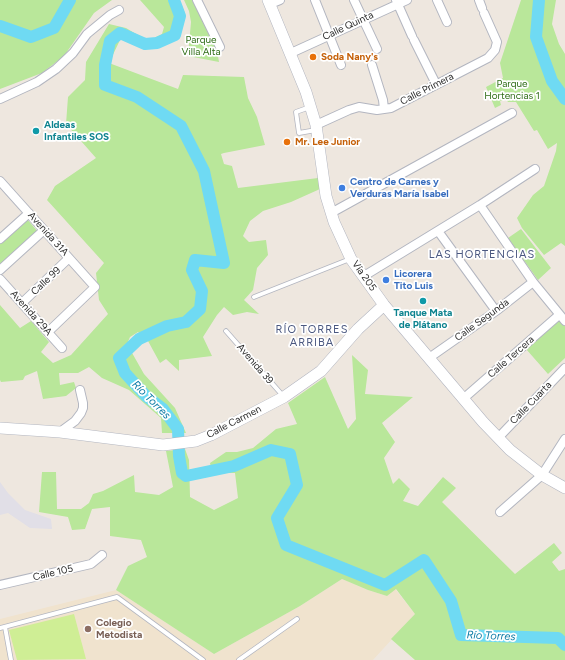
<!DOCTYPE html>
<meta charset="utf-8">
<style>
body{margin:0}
canvas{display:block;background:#eee7df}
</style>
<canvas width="565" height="660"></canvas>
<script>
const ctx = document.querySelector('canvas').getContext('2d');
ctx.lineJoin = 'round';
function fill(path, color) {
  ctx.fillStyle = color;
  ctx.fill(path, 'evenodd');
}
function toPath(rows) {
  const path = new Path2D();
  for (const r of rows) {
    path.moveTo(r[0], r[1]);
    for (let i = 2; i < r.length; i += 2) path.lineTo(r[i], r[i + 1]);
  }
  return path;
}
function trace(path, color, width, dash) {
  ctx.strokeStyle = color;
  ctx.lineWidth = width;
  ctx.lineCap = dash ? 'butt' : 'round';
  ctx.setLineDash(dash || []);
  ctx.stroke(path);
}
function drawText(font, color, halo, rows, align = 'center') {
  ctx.font = font + ' Figtree,sans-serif';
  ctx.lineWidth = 3.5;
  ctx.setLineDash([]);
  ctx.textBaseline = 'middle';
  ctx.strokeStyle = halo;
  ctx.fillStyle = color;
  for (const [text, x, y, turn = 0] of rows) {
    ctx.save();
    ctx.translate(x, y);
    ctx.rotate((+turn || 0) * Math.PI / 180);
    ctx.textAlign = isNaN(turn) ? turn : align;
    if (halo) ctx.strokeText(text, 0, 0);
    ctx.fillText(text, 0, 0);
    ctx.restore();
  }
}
fill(toPath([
 [0,482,8,493,25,510,51,519,52,529,30,528,8,513,0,515]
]), '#e1dfe7');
fill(toPath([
 [342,579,368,590,387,596,395,589,415,614,373,660,0,660,0,619,116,590,214,654,300,606]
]), '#f0e3ce');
fill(toPath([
 [0,0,112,0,94,13,64,56,42,73,0,89],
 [140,0,179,0,185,13,178,35,159,47,143,47,125,38,120,40,109,63,178,89,183,75,244,77,248,98,257,117,265,145,224,153,221,154,224,164,232,166,238,188,318,178,320,189,291,202,263,211,250,221,243,236,249,242,266,240,268,255,257,268,253,290,244,300,259,314,247,312,233,315,224,307,217,315,203,337,212,356,179,360,179,371,166,359,160,363,148,341,138,332,130,337,127,344,144,374,175,408,186,433,162,433,161,418,129,390,102,378,89,367,78,373,59,373,60,385,74,382,76,388,66,396,43,399,37,371,25,376,23,380,1,382,0,380,0,305,20,328,31,321,49,342,41,352,53,363,71,355,108,314,99,300,96,273,104,263,47,200,55,186,96,158,66,124,68,97,85,80,86,62,109,24,126,28,148,41,162,34,164,27],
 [184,0,192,0,217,50,219,62,188,56,191,22,189,11],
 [521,0,556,0,552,24,559,44,565,54,565,246,561,243,544,255,522,228,517,218,533,195,544,186,556,151,557,143,548,149,537,130,534,131,516,102,508,102,506,99,500,101,501,105,495,108,486,87,503,78,500,63],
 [27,219,38,232,0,265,0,243],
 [521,229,551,268,538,280,508,238],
 [560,320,565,325,565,358,548,374,526,349],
 [352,355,368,370,365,394,413,397,382,423,395,442,384,458,393,484,399,478,410,489,403,501,418,506,443,477,456,488,442,502,515,574,554,543,562,553,552,562,559,571,565,569,565,660,415,660,391,639,415,614,396,589,387,596,368,590,342,579,300,606,214,654,116,590,128,566,147,557,141,540,110,536,110,507,92,509,85,529,72,530,68,517,39,512,42,472,56,472,57,509,81,509,89,503,93,494,103,491,134,475,135,492,159,495,173,487,166,451,185,449,189,460,190,497,214,510,238,498,235,473,212,473,210,463,226,452,237,452,253,448,276,429,297,424,288,403,325,377,348,429,356,419]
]), '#b9e79a');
fill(toPath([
 [74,614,86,659,17,660,9,630]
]), '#cfee95');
trace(toPath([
 [174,0,180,16,175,35,157,43,145,44,120,33,110,41,105,65,105,85,137,97,181,126,204,171,224,263,195,260,192,270,202,291,200,309,186,322,167,326,139,339,119,358,125,373,146,396,163,409,178,429,179,456,182,473,186,476,234,466,271,450,290,454,297,485,277,518,286,545,385,585,424,560,451,601,461,635,558,638,565,645],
 [539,0,536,37,552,81,565,99],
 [0,26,31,37,54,28,70,0]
]), '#6fdaf3', 12);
const lane = toPath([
 [310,107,296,112,299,133,316,130],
 [254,297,350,259],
 [226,331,284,397],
 [5,627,11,660],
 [0,628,117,597,203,660],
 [239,660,297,619]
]);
const street = toPath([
 [197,0,220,47],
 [315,0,341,65],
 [354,0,377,49],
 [396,0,412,36],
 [437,0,447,22],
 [479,0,482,8],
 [270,4,280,0],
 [414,40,436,84],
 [291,53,407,0],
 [372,65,383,100,384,109],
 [0,99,37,82,56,69,73,53,87,34,110,15,119,10],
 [316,125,349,110,359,107,377,110,391,108,488,58,495,50,497,42,484,13],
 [0,181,95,287,48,332],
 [480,205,533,282,565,321],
 [331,213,512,113],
 [438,231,496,311],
 [0,239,29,213],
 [0,270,44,230],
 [364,276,480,205,535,169],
 [0,279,62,348],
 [22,303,69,258],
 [429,358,496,311,533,282],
 [463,399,559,315],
 [60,432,75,421,81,413,83,408,83,403,80,390],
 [498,438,565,368],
 [500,512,542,475,565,439],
 [0,585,91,564,102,555]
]);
const secondary = toPath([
 [268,0,306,92,316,125,326,196,334,222,351,259,384,305,483,422,510,450,542,475,565,488],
 [0,428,60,432,163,445,196,441,211,435,284,397,321,371,358,329,384,305]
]);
trace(lane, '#b3b6c0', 5.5);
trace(street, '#b3b6c0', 10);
trace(secondary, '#b3b6c0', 12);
trace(lane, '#fff', 4);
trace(street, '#fff', 8);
trace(secondary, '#fff', 11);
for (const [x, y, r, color] of [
 [313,57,4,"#e8710a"],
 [36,131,4,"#0f9aa8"],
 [287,142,4,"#e8710a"],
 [342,188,4,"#3f7fe0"],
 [386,280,4,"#3f7fe0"],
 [423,301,4,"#0f9aa8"],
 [88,629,4,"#8d6e63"]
]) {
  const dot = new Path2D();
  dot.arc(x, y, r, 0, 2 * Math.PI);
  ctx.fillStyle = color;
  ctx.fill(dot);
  trace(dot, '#fff', 1.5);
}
drawText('10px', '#2d2d2d', '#fff', [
 ["Calle Quinta",348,26,-25],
 ["Calle Primera",427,89,-27],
 ["Avenida 31A",48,234,48],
 ["Vía 205",364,276,55],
 ["Calle 99",46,281,-43],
 ["Avenida 29A",31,313,48],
 ["Calle Segunda",482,320,-36],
 ["Calle Tercera",511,357,-41],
 ["Avenida 39",255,364,49],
 ["Calle Cuarta",531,403,-46],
 ["Calle Carmen",234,422,-27],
 ["Calle 105",53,573,-13]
]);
drawText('10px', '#306e18', '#fff', [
 ["Parque",201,40],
 ["Villa Alta",201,52],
 ["Parque",512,84],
 ["Hortencias 1",512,96]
]);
drawText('bold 10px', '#c56008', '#fff', [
 ["Soda Nany's",321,57],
 ["Mr. Lee Junior",295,142]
], 'left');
drawText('bold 10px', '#0d838f', '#fff', [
 ["Aldeas",44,125],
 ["Infantiles SOS",44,137],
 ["Tanque Mata",423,313,"center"],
 ["de Plátano",423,325,"center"]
], 'left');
drawText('bold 10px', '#366cbe', '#fff', [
 ["Centro de Carnes y",350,182],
 ["Verduras María Isabel",350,194],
 ["Licorera",394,274],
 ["Tito Luis",394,286]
], 'left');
drawText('bold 10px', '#785e54', '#fff', [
 ["Colegio",96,623],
 ["Metodista",96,635]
], 'left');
ctx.letterSpacing = '1px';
drawText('11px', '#4b5880', '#fff', [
 ["LAS HORTENCIAS",482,255],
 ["RÍO TORRES",312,330],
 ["ARRIBA",312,343]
]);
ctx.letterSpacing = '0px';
drawText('italic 11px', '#097aa5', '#fff', [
 ["Río Torres",151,400,45],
 ["Río Torres",491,636,2]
]);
</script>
